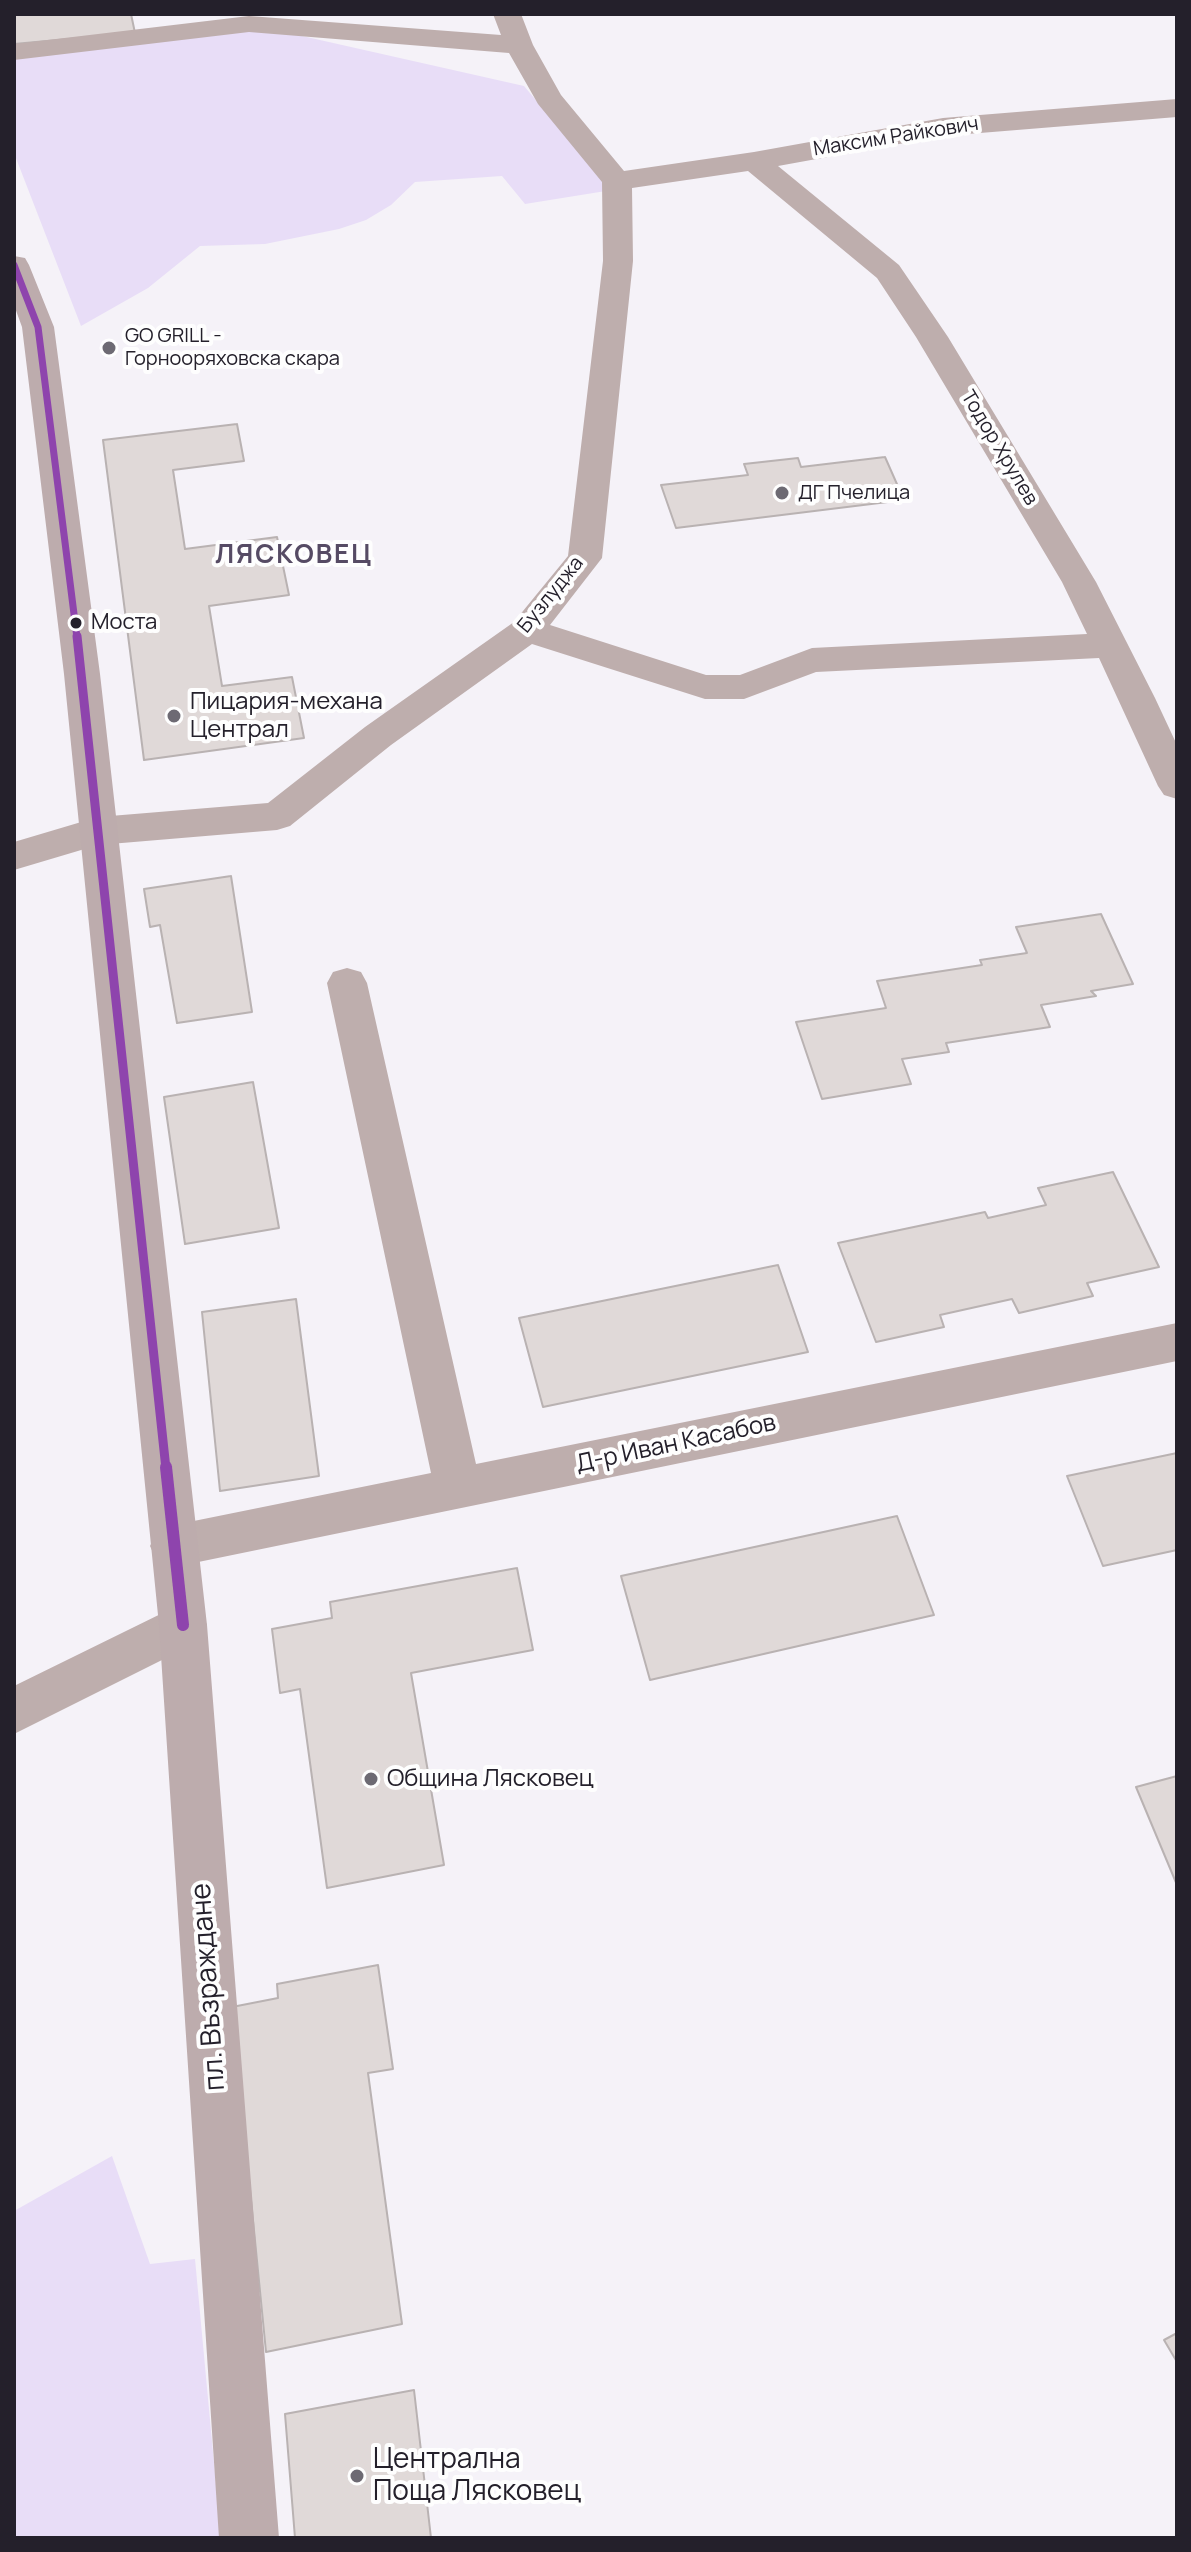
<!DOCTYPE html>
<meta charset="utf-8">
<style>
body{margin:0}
#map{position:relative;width:1191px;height:2552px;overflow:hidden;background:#f5f2f8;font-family:Manrope,sans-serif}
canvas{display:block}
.frame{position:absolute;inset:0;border:16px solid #24202b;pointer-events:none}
</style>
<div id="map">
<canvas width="1191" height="2552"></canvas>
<div class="frame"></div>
</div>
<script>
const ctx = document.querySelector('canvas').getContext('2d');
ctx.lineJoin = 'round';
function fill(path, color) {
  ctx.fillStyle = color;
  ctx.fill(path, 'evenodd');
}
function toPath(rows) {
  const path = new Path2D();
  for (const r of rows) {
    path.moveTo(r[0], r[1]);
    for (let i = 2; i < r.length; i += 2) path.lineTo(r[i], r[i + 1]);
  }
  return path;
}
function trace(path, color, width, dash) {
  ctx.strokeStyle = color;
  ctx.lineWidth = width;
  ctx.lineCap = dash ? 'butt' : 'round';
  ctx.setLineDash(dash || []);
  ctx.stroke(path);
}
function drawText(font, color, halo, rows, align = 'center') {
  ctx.font = font + ' Manrope,sans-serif';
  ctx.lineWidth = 8;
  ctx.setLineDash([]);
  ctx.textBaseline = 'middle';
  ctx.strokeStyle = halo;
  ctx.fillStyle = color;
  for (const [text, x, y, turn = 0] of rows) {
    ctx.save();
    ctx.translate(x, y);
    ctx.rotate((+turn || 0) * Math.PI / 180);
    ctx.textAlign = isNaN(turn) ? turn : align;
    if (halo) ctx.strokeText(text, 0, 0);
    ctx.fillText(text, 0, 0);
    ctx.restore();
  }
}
fill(toPath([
 [249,24,524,86,612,190,525,204,502,176,415,182,391,205,366,220,339,229,265,244,200,246,148,288,81,326,14,153,14,52],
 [112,2156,150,2264,195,2259,221,2538,14,2538,14,2211]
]), '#e8ddf7');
const building = toPath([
 [14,14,131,14,135,33,14,44,14,14],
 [237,424,244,461,173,470,185,549,277,537,289,595,209,606,222,686,292,677,304,738,144,760,103,440,237,424],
 [885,457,904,500,676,528,661,485,748,475,744,464,798,458,801,467,885,457],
 [231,876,252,1012,177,1023,160,925,150,927,144,889,231,876],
 [1101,914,1133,984,1091,991,1096,996,1041,1005,1050,1027,946,1043,949,1052,902,1059,911,1084,822,1099,796,1022,886,1008,877,981,982,965,980,960,1027,953,1016,927,1101,914],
 [253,1082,279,1228,185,1244,164,1097,253,1082],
 [1113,1172,1159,1267,1087,1283,1093,1296,1019,1313,1012,1299,940,1315,944,1327,876,1342,838,1243,985,1212,988,1218,1046,1205,1038,1188,1113,1172],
 [778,1265,808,1352,543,1407,519,1318,778,1265],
 [296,1299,319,1476,220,1491,202,1312,296,1299],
 [1177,1453,1177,1550,1103,1566,1067,1476,1177,1453],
 [897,1516,934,1615,650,1680,621,1576,897,1516],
 [517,1568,533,1650,411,1673,444,1865,327,1888,300,1689,280,1693,272,1629,332,1618,330,1602,517,1568],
 [1177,1776,1177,1885,1136,1787,1177,1776],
 [378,1965,393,2069,368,2073,402,2324,266,2352,232,2007,278,1998,277,1984,378,1965],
 [1177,2333,1177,2362,1164,2340,1177,2333],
 [414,2390,431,2538,295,2538,285,2414,414,2390]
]);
fill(building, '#e0d9d8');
trace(building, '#b9b2b2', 2);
fill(toPath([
 [493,14,521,14,533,45,561,95,624,171,754,152,943,118,1177,99,1177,117,943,136,778,166,899,265,948,337,1096,582,1155,698,1177,745,1177,799,1164,795,1158,786,1099,658,816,672,744,699,705,699,532,644,391,745,290,826,277,830,98,845,14,870,14,842,98,817,268,803,365,727,514,622,568,556,603,261,602,182,538,104,509,53,249,32,14,60,14,44,249,16,501,35,493,14],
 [748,171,877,278,916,337,1062,582,1087,634,812,648,740,675,706,675,550,625,602,558,633,261,632,188,748,171],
 [347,968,361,972,367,983,476,1464,1177,1323,1177,1361,174,1567,157,1561,150,1546,157,1531,174,1525,431,1473,327,983,333,972,347,968],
 [183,1603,200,1609,207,1625,200,1641,14,1734,14,1686,183,1603]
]), '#beaead');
fill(toPath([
 [14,256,25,258,29,265,54,327,100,674,207,1625,279,2538,219,2538,159,1625,64,674,22,327,14,305,14,256]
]), '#bdacad');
trace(toPath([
 [14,265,38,327,77,638]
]), '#8e44ad', 7);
trace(toPath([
 [77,636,166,1469]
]), '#8e44ad', 9);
trace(toPath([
 [166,1467,183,1625]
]), '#8e44ad', 12);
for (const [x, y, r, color] of [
 [109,348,8,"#6d6a73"],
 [782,493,8,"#6d6a73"],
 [76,623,7,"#24202b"],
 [174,716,8,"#6d6a73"],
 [371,1779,8,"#6d6a73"],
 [357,2476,8,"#6d6a73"]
]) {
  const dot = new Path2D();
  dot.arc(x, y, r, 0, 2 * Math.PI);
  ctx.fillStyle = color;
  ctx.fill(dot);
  trace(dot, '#fefefe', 3);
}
drawText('20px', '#24202b', '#fefefe', [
 ["Максим Райкович",896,137,-9],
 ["Тодор Хрулев",999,448,59],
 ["Бузлуджа",551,595,-51]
]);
drawText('20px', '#24202b', '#fefefe', [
 ["GO GRILL -",125,336],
 ["Горнооряховска скара",125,359],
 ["ДГ Пчелица",798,493]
], 'left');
drawText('22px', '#24202b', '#fefefe', [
 ["Моста",91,623]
], 'left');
drawText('24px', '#24202b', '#fefefe', [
 ["Пицария-механа",190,702],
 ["Централ",190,730],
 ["Община Лясковец",387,1779]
], 'left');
drawText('24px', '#24202b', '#fefefe', [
 ["Д-р Иван Касабов",676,1444,-12]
]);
ctx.letterSpacing = '2px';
drawText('bold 26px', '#564b64', '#fefefe', [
 ["ЛЯСКОВЕЦ",294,556]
]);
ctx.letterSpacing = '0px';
drawText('28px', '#24202b', '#fefefe', [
 ["пл. Възраждане",209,1987,-94]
]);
drawText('28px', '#24202b', '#fefefe', [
 ["Централна",373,2460],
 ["Поща Лясковец",373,2492]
], 'left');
</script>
